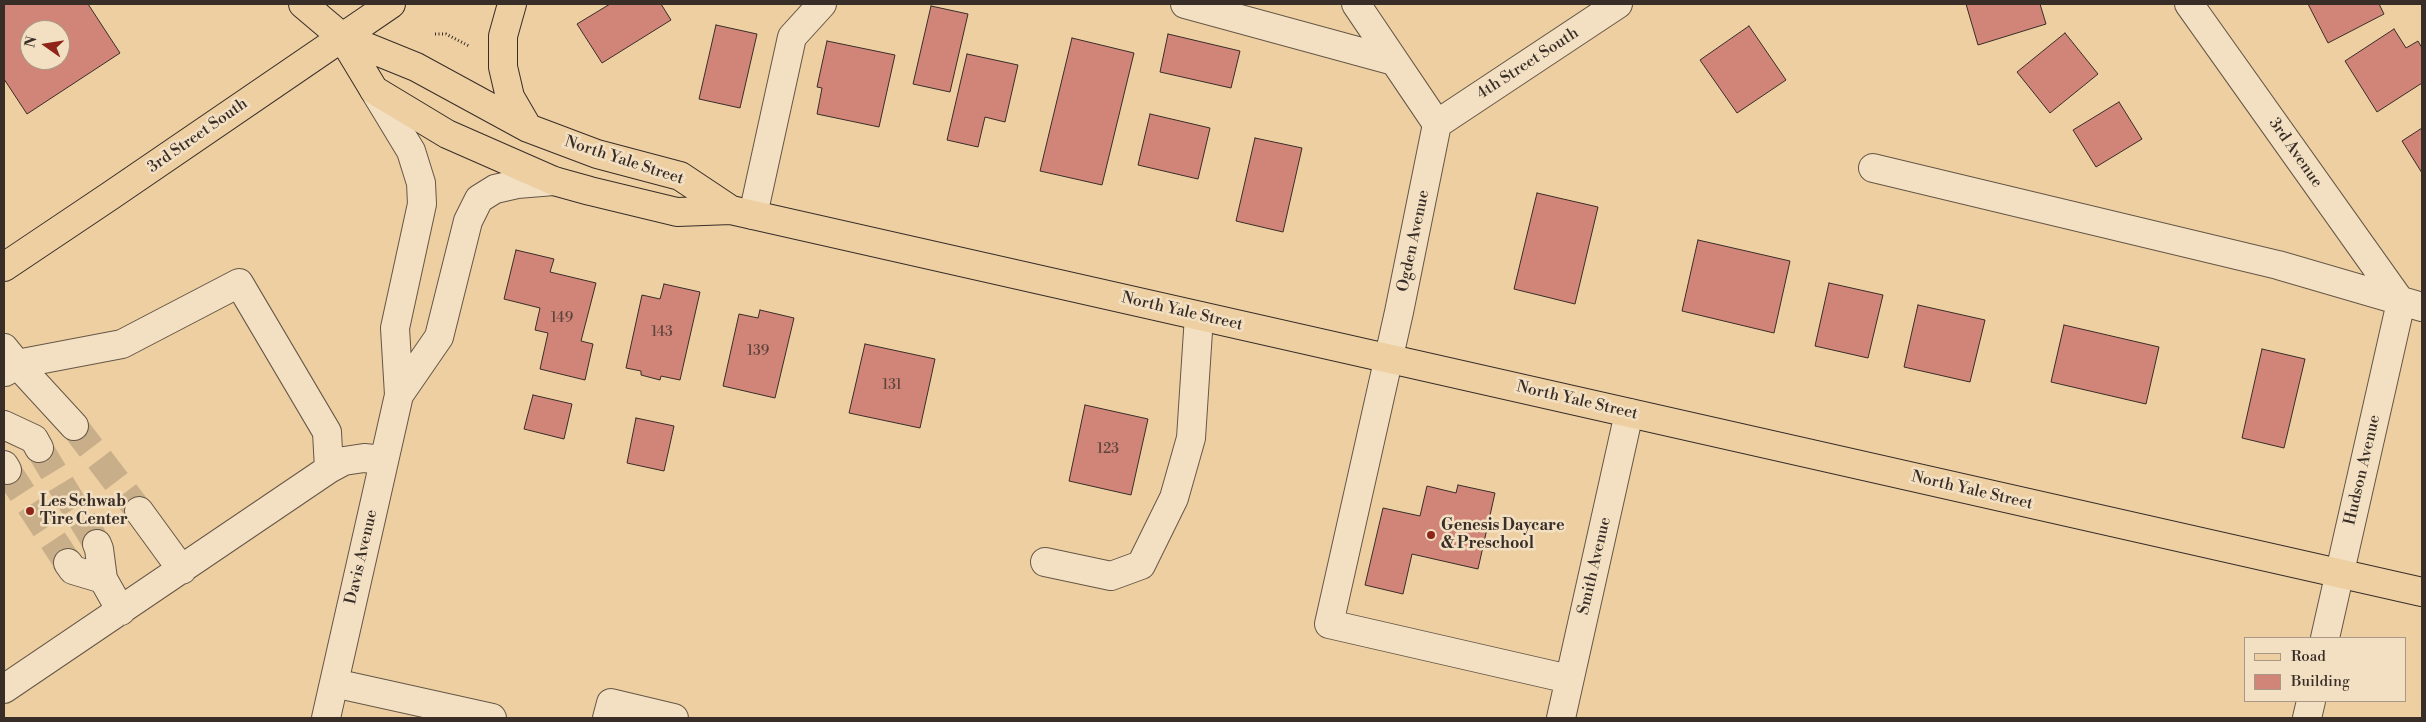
<!DOCTYPE html>
<style>
body{margin:0}
#map{position:relative;width:2426px;height:722px;overflow:hidden;background:#edcfa2;font-family:"Libre Bodoni",serif}
canvas{display:block}
.frame{position:absolute;inset:0;border:5px solid #382d27;pointer-events:none}
.legend{position:absolute;left:2244px;top:637px;width:162px;height:65px;box-sizing:border-box;background:#f3e0c3;border:1px solid #a89885;margin:0;padding:6px 9px;list-style:none;font-size:15px;color:#382d27}
.legend li{display:flex;align-items:center;gap:10px;height:25px}
.legend b{width:25px;border:1px solid #a89885}
.north{position:absolute;left:20px;top:20px;width:50px;height:50px;box-sizing:border-box;background:#f3e0c3;border:1px solid #a89885;border-radius:50%;rotate:283deg;font-size:14px;font-weight:700;line-height:20px;text-align:center;color:#382d27}
.north::after{content:'';display:block;margin:auto;width:18px;height:22px;background:#8f2418;clip-path:polygon(50% 0,100% 100%,50% 72%,0 100%)}
</style>
<div id="map">
<canvas width="2426" height="722"></canvas>
<div class="frame"></div>
<ul class="legend">
<li><b style="height:6px;background:#edcfa2"></b>Road</li>
<li><b style="height:14px;background:#d18579"></b>Building</li>
</ul>
<div class="north">N</div>
</div>
<script>
const ctx = document.querySelector('canvas').getContext('2d');
ctx.lineJoin = 'round';
function fill(path, color) {
  ctx.fillStyle = color;
  ctx.fill(path, 'evenodd');
}
function toPath(rows) {
  const path = new Path2D();
  for (const r of rows) {
    path.moveTo(r[0], r[1]);
    for (let i = 2; i < r.length; i += 2) path.lineTo(r[i], r[i + 1]);
  }
  return path;
}
function trace(path, color, width, dash) {
  ctx.strokeStyle = color;
  ctx.lineWidth = width;
  ctx.lineCap = dash ? 'butt' : 'round';
  ctx.setLineDash(dash || []);
  ctx.stroke(path);
}
function drawText(font, color, halo, rows, align = 'center') {
  ctx.font = font + ' "Libre Bodoni",serif';
  ctx.lineWidth = 5;
  ctx.setLineDash([]);
  ctx.textBaseline = 'middle';
  ctx.strokeStyle = halo;
  ctx.fillStyle = color;
  for (const [text, x, y, turn = 0] of rows) {
    ctx.save();
    ctx.translate(x, y);
    ctx.rotate((+turn || 0) * Math.PI / 180);
    ctx.textAlign = isNaN(turn) ? turn : align;
    if (halo) ctx.strokeText(text, 0, 0);
    ctx.fillText(text, 0, 0);
    ctx.restore();
  }
}
const building = toPath([
 [4,4,88,4,120,53,27,114,4,79,4,4],
 [30,30,60,30,60,60,30,60,30,30],
 [610,4,661,4,671,20,602,63,577,24,610,4],
 [1966,4,2040,4,2046,24,1978,45,1966,4],
 [2308,4,2379,4,2384,14,2328,43,2308,4],
 [931,6,968,14,950,92,913,84,931,6],
 [716,25,757,34,740,108,699,99,716,25],
 [1749,26,1786,80,1737,113,1700,60,1749,26],
 [2394,29,2406,48,2418,41,2422,48,2422,83,2377,112,2345,61,2394,29],
 [2065,33,2098,74,2050,113,2017,72,2065,33],
 [1168,34,1240,51,1231,88,1160,72,1168,34],
 [1072,38,1134,53,1102,185,1040,171,1072,38],
 [827,41,895,55,879,127,817,114,822,88,817,87,827,41],
 [967,54,1018,65,1005,122,985,117,978,147,947,140,967,54],
 [2119,102,2142,139,2096,167,2073,130,2119,102],
 [1150,114,1210,128,1198,179,1138,165,1150,114],
 [2422,128,2422,173,2402,141,2422,128],
 [1255,138,1302,148,1283,232,1236,221,1255,138],
 [1537,193,1598,207,1575,304,1514,289,1537,193],
 [1698,240,1790,261,1774,333,1682,311,1698,240],
 [516,250,554,259,550,272,596,283,581,341,593,344,585,380,540,369,548,333,535,330,540,308,504,299,516,250],
 [1829,283,1883,295,1868,358,1815,346,1829,283],
 [664,284,700,292,680,380,661,376,660,380,641,375,641,371,626,368,642,295,660,299,664,284],
 [1918,305,1985,320,1970,382,1904,367,1918,305],
 [760,310,794,318,775,398,723,386,739,314,758,318,760,310],
 [2064,325,2159,347,2146,404,2051,382,2064,325],
 [865,344,935,359,920,428,849,413,865,344],
 [2262,349,2305,359,2284,448,2242,438,2262,349],
 [533,395,572,404,564,439,524,429,533,395],
 [1085,405,1148,419,1131,495,1069,481,1085,405],
 [636,418,674,426,664,471,627,463,636,418],
 [1458,485,1495,493,1478,569,1412,554,1403,594,1365,585,1383,508,1420,516,1427,486,1456,493,1458,485]
]);
fill(building, '#d18579');
trace(building, '#382d27', 1);
trace(toPath([
 [74,426,139,511],
 [39,448,97,544],
 [7,470,68,563]
]), '#c9af89', 28, [28, 14]);
const minor = toPath([
 [1185,4,1394,61],
 [1356,4,1437,124],
 [2189,4,2401,302],
 [1437,124,1399,312,1329,624,1569,679],
 [1437,124,1618,4],
 [1873,168,2278,265,2422,307],
 [753,215,792,37,822,4],
 [4,348,17,364,122,344,239,283,327,432,329,469],
 [5,372,17,364,74,426],
 [399,395,439,337,468,221,479,199,495,189,517,184,554,181],
 [4,425,34,439,39,448],
 [4,465,7,470],
 [139,511,182,570],
 [97,544,99,549,103,579],
 [1045,562,1111,576,1141,565,1174,498,1191,438,1199,316],
 [68,563,73,570,103,579,121,611],
 [2325,638,2401,302],
 [334,683,492,718],
 [4,689,329,469,344,461,364,458,383,460],
 [326,718,399,395,395,328,422,204,421,183,411,151,374,90],
 [607,718,611,703,674,718],
 [1561,718,1629,413],
 [2307,718,2311,701]
]);
const major = toPath([
 [303,4,342,37,374,90,447,134,554,181,590,191,677,212,731,210,2422,592],
 [512,4,503,36,503,67,510,97,528,128],
 [342,37,416,67,528,128,597,154,680,176,731,210],
 [4,267,110,196,391,4]
]);
trace(minor, '#655646', 30);
trace(major, '#382d27', 30);
trace(toPath([
 [435,34,446,34,469,46]
]), '#382d27', 3, [1, 2.5]);
trace(minor, '#f3e0c3', 28);
trace(major, '#edcfa2', 28);
for (const [x, y, r, color] of [
 [30,511,5,"#8f2418"],
 [1431,535,5,"#8f2418"]
]) {
  const dot = new Path2D();
  dot.arc(x, y, r, 0, 2 * Math.PI);
  ctx.fillStyle = color;
  ctx.fill(dot);
  trace(dot, '#f3e0c3', 2);
}
drawText('14px', '#5e433c', null, [
 ["149",562,319],
 ["143",662,333],
 ["139",758,352],
 ["131",892,386],
 ["123",1108,450]
]);
drawText('16px', '#382d27', '#f3e0c3', [
 ["4th Street South",1528,64,-33],
 ["3rd Street South",198,136,-35],
 ["3rd Avenue",2295,153,55],
 ["North Yale Street",624,161,18],
 ["Ogden Avenue",1414,241,-78],
 ["North Yale Street",1182,312,13],
 ["North Yale Street",1577,401,13],
 ["Hudson Avenue",2363,470,-77],
 ["North Yale Street",1972,491,13],
 ["Davis Avenue",362,557,-77],
 ["Smith Avenue",1595,566,-77]
]);
drawText('bold 16px', '#382d27', '#f3e0c3', [
 ["Les Schwab",40,502],
 ["Tire Center",40,520],
 ["Genesis Daycare",1441,526],
 ["& Preschool",1441,544]
], 'left');
</script>
